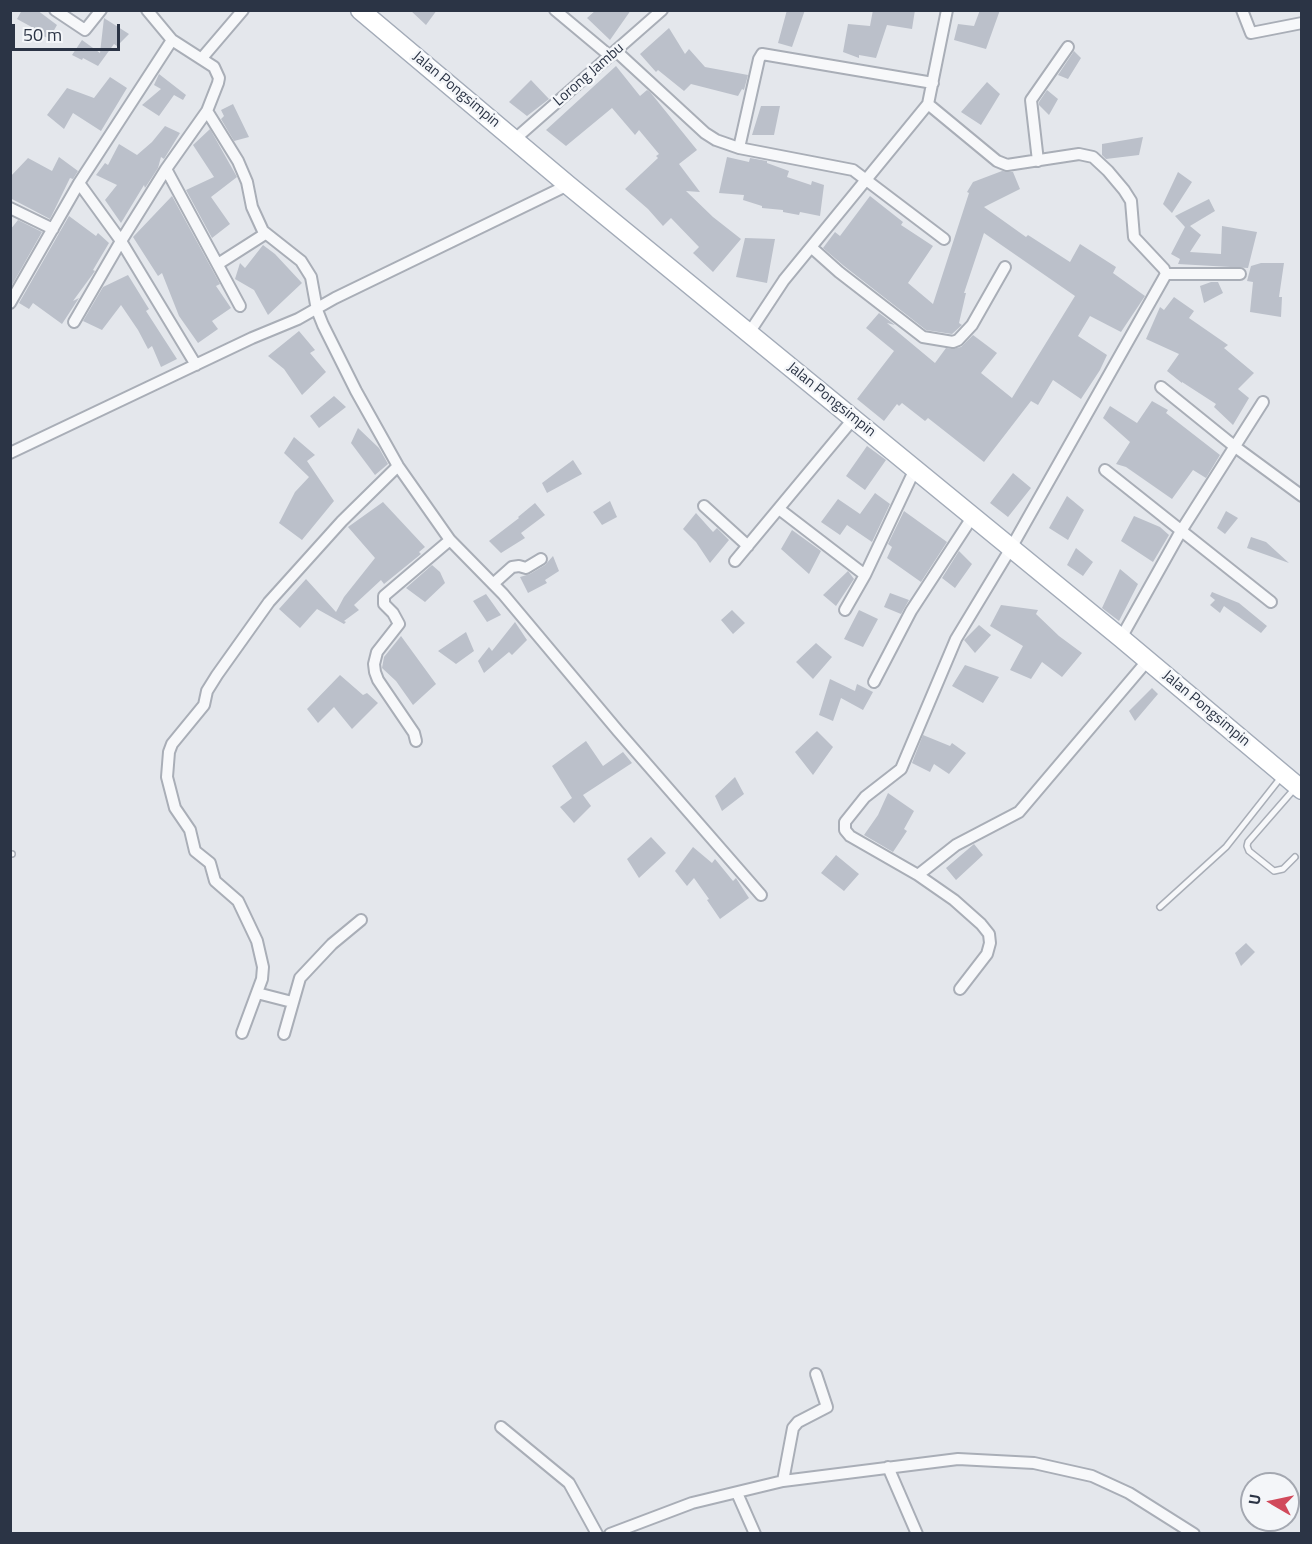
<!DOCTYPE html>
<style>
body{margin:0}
#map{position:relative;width:1312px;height:1544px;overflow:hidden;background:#e4e7ec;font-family:"Titillium Web",sans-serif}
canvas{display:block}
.frame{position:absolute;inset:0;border:12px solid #2b3445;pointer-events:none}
.north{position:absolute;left:1240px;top:1472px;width:60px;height:60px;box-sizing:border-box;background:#f4f6f9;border:2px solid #a4a8b1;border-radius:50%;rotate:279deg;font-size:16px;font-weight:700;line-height:24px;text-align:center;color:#2b3445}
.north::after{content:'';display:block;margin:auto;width:21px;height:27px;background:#d1495b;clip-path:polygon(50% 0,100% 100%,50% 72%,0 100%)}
.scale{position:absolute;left:12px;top:24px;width:108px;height:27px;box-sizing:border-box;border:3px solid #2b3445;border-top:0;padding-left:8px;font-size:18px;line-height:21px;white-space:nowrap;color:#2b3445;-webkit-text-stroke:4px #f4f6f9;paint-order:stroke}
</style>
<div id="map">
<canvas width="1312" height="1544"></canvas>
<div class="frame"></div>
<div class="north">U</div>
<div class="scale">50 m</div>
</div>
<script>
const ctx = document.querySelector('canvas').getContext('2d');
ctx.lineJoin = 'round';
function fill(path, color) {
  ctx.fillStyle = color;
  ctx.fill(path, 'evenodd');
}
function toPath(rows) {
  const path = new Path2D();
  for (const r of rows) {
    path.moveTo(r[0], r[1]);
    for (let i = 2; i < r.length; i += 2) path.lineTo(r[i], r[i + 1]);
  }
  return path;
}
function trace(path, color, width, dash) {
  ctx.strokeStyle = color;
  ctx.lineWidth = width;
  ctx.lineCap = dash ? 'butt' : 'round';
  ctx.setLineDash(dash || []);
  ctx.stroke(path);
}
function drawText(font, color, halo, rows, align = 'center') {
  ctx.font = font + ' "Titillium Web",sans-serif';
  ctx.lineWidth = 5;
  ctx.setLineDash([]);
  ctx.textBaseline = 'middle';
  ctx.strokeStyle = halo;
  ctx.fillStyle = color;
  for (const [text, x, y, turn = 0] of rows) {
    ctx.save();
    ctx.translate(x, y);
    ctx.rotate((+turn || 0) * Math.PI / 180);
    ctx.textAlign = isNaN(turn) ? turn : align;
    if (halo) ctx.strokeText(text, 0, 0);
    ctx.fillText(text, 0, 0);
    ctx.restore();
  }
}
fill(toPath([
 [22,10,37,10,57,25,49,39,38,33,39,31,17,19],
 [410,10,437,10,426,25],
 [596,10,631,10,610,40,587,18],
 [787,10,805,10,792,47,778,43],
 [873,10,915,10,912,29,887,25,876,58,859,55,859,58,843,52,848,24,870,26],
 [980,10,1000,10,986,49,954,40,958,24,974,26],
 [104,18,129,34,117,46,114,44,98,66,83,58,82,60,72,55,82,40,100,53],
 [669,28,685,54,689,49,705,67,748,75,744,90,742,89,738,96,691,84,684,91,658,70,656,72,640,54],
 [1074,51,1081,58,1068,79,1058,75],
 [616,66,640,96,647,90,650,92,697,150,679,164,700,192,686,191,713,217,741,239,713,272,693,253,699,247,671,218,663,226,648,209,625,189,658,158,656,156,659,154,639,130,635,135,612,108,566,146,546,130],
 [159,74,186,95,183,100,174,95,159,116,142,105,161,89,154,85],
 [110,77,127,88,101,131,73,113,64,129,47,115,67,88,94,98],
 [531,80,549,99,527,116,509,102],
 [987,82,1000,94,981,125,961,112],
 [1047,90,1058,99,1049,115,1039,105,1039,102],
 [233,104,249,137,234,141,221,119,224,116,221,110],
 [761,106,780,106,774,135,752,135],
 [165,126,180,133,164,159,161,157,158,168,145,188,144,185,121,223,105,200,117,185,96,175,105,163,108,165,119,144,137,155,152,142],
 [210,129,237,177,211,197,230,224,212,238,186,190,214,177,193,145],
 [1143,137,1139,155,1106,159,1102,155,1102,144],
 [59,157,78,171,73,179,70,178,50,219,10,198,10,177,28,158,52,171],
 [727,157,749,162,750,158,767,161,767,163,789,171,787,177,811,185,812,181,824,185,820,216,800,212,799,215,783,212,783,210,762,208,762,206,743,200,744,195,719,193],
 [1002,171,1013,172,1020,189,984,207,1026,237,1028,235,1070,262,1080,244,1116,267,1113,273,1145,296,1121,332,1090,316,1078,336,1107,355,1100,370,1081,399,1053,380,1038,405,1031,401,984,462,928,418,925,421,902,403,899,406,897,404,884,421,857,399,894,351,866,328,879,313,895,325,887,323,935,363,946,348,952,349,961,347,973,335,997,353,981,373,1012,398,1075,296,984,233,964,293,966,293,959,323,962,325,952,334,926,330,844,266,823,248,835,232,840,236,870,196,903,222,901,225,933,246,908,283,933,304,969,193,967,192,973,182],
 [1178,172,1192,182,1172,213,1163,204],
 [172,196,220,284,216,286,231,308,212,321,218,329,198,343,179,316,162,273,158,276,133,237],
 [1209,199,1215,211,1190,226,1201,235,1190,252,1221,254,1222,226,1257,232,1248,268,1178,264,1180,259,1171,254,1185,227,1175,216],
 [69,216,96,236,98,233,109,243,93,270,95,271,73,301,79,298,62,324,33,303,29,309,19,303],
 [18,220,42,232,12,285,10,230],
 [745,238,775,239,767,283,736,277],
 [263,245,275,254,302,283,268,315,254,290,235,279,240,263,245,268],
 [1261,263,1284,263,1279,297,1282,297,1281,317,1250,312,1253,282,1247,281,1251,266],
 [128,275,149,309,146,311,177,359,161,367,152,346,148,349,138,330,121,305,102,330,83,321,103,287],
 [1211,282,1218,282,1223,293,1204,303,1200,286],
 [1174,297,1194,311,1189,318,1228,345,1224,348,1254,373,1238,389,1249,398,1233,425,1214,407,1216,404,1182,382,1182,383,1167,371,1179,354,1146,339,1160,307,1164,310],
 [299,331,315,350,310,353,326,372,302,395,284,369,268,356],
 [334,396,346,407,319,428,310,416],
 [1152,401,1168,410,1166,413,1220,455,1206,478,1193,470,1172,499,1126,467,1116,464,1130,442,1103,418,1110,406,1137,423],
 [358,428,379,448,388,464,375,475,351,443],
 [294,437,315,455,307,461,334,501,302,540,279,523,295,492,309,477,284,453],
 [867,446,886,460,865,490,846,476],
 [573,460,582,474,547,493,542,483],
 [1013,473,1031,488,1008,517,990,503],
 [875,493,890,504,872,542,847,525,840,535,821,522,838,499,860,514],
 [1067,496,1084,510,1068,540,1049,528],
 [610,501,617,517,602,525,593,512],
 [383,502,425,547,419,552,421,554,384,584,381,580,354,605,359,610,344,621,346,622,344,624,317,609,300,628,279,609,306,579,336,612,344,597,375,558,348,527],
 [535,503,545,515,521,533,525,538,501,553,489,541,519,518,518,517],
 [904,511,947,542,921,582,887,558,892,547,888,544],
 [1226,511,1238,518,1225,534,1217,528],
 [696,513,713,532,717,528,729,540,710,563,696,542,683,529],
 [1134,516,1160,527,1169,535,1153,562,1121,541],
 [792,530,821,551,809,574,781,549],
 [1251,537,1266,542,1289,563,1247,548],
 [1076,548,1093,562,1083,576,1067,565],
 [959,551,972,564,955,588,942,578],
 [553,556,559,571,545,580,547,583,528,593,520,577,530,574,545,565],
 [432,565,440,572,445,583,425,602,406,588],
 [1120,569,1138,584,1119,621,1102,608],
 [848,571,854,579,836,606,823,595],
 [1212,592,1239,603,1267,626,1261,633,1224,606,1220,613,1210,605,1215,600,1210,596],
 [890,593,909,600,901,614,884,607],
 [486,594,501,615,487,622,473,601],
 [1001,605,1038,610,1036,614,1059,636,1082,653,1062,677,1042,662,1031,679,1010,670,1023,646,990,626],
 [732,610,745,623,733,634,721,620],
 [859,610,878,619,863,647,844,639],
 [515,622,527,640,512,655,509,652,484,673,478,661,489,647,492,651],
 [979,625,991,635,975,653,964,640],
 [466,632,474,651,456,664,438,651],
 [401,636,436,684,413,705,396,681,382,668,384,657],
 [816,643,832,657,813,679,796,662],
 [965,665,999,677,983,703,952,686],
 [340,675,363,695,367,693,378,703,352,729,334,707,318,723,307,709],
 [830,679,855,691,857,684,873,692,863,710,841,698,833,721,819,715],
 [1152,688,1158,694,1135,721,1129,711],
 [817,731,833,747,813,775,795,752],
 [923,735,950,746,952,743,966,753,949,774,934,764,930,772,912,763],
 [586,741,603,766,623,752,632,763,583,795,591,806,574,823,560,807,572,798,552,766],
 [735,777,744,794,722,811,715,796],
 [888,793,914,811,904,829,907,831,893,852,864,835,878,815],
 [651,837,666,853,639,878,627,859],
 [974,844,983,855,956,880,946,868],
 [693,847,712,863,715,859,733,881,736,878,749,898,720,919,707,900,709,899,694,878,687,886,675,871],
 [836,855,859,874,844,891,821,873],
 [1246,943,1255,952,1241,966,1235,953]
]), '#bbc0ca');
const lane = toPath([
 [10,854,12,854],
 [1295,857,1283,869,1274,871,1249,851,1247,846,1248,842,1296,787],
 [1160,907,1226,847,1282,776]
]);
const street = toPath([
 [55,10,85,30,101,10],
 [147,10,172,40],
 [555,10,610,56],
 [1242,10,1251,33,1302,23],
 [616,51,705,133,716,140,739,148,853,170,944,239],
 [202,58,243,10],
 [928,104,997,161,1007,165,1079,154,1093,157,1108,171,1124,190,1131,201,1134,237,1164,269,1166,274,1011,548,956,639,901,769,865,797,845,822,845,830,850,836,918,875,956,845,1019,812,1148,660],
 [207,111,238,161,247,182,252,207,263,231,301,261,311,277,317,310,323,325,356,391,398,466,450,540,503,594,618,731,761,895],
 [515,139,662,10],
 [739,148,759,59,762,54,933,83],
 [1038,161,1031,100,1068,47],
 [166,169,240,306],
 [79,183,121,241,196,365],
 [10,208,53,229],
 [811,247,839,272,923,337,953,342,958,340,972,325,1005,267],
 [218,264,265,234],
 [1166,274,1240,274],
 [10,303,79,183,172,40,214,67,219,78,218,83,207,111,166,169,121,241,74,322],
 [749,333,784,280,928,104,947,10],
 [1161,387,1234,446,1302,496],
 [10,453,252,338,298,319,335,298,568,185],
 [1105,470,1271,602],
 [704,506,748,546],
 [779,509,865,575,845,610],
 [735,561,854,418],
 [865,575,915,469],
 [493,584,512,567,519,566,526,568,541,559],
 [1121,638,1181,531,1263,402],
 [874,682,911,611,973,516],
 [416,741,414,733,378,680,375,672,374,664,377,652,399,624,393,613,384,604,384,596,450,540],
 [918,875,954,900,981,924,989,934,990,943,987,954,960,989],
 [257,993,292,1002],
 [242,1033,262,979,263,967,257,941,238,901,215,881,210,863,195,851,190,830,175,808,167,777,169,752,172,744,204,705,207,691,217,675,269,602,342,521,398,466],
 [284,1034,300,978,332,944,361,920],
 [501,1427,569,1483,597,1534],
 [888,1467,917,1534],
 [783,1481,793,1428,798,1422,827,1407,816,1374],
 [737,1493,755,1534],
 [610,1534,692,1503,783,1481,958,1459,1034,1463,1092,1476,1129,1493,1194,1534]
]);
const primary = toPath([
 [360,10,568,185,1121,638,1302,790]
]);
trace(lane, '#a9aeb7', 8);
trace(street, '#a9aeb7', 14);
trace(primary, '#a3abb8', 21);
trace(lane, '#f7f8fa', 5);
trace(street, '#f7f8fa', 10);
trace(primary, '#fff', 18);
drawText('15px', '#2b3445', '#f4f6f9', [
 ["Lorong Jambu",589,75,-41],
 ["Jalan Pongsimpin",456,90,40],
 ["Jalan Pongsimpin",831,400,39],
 ["Jalan Pongsimpin",1206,709,40]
]);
</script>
